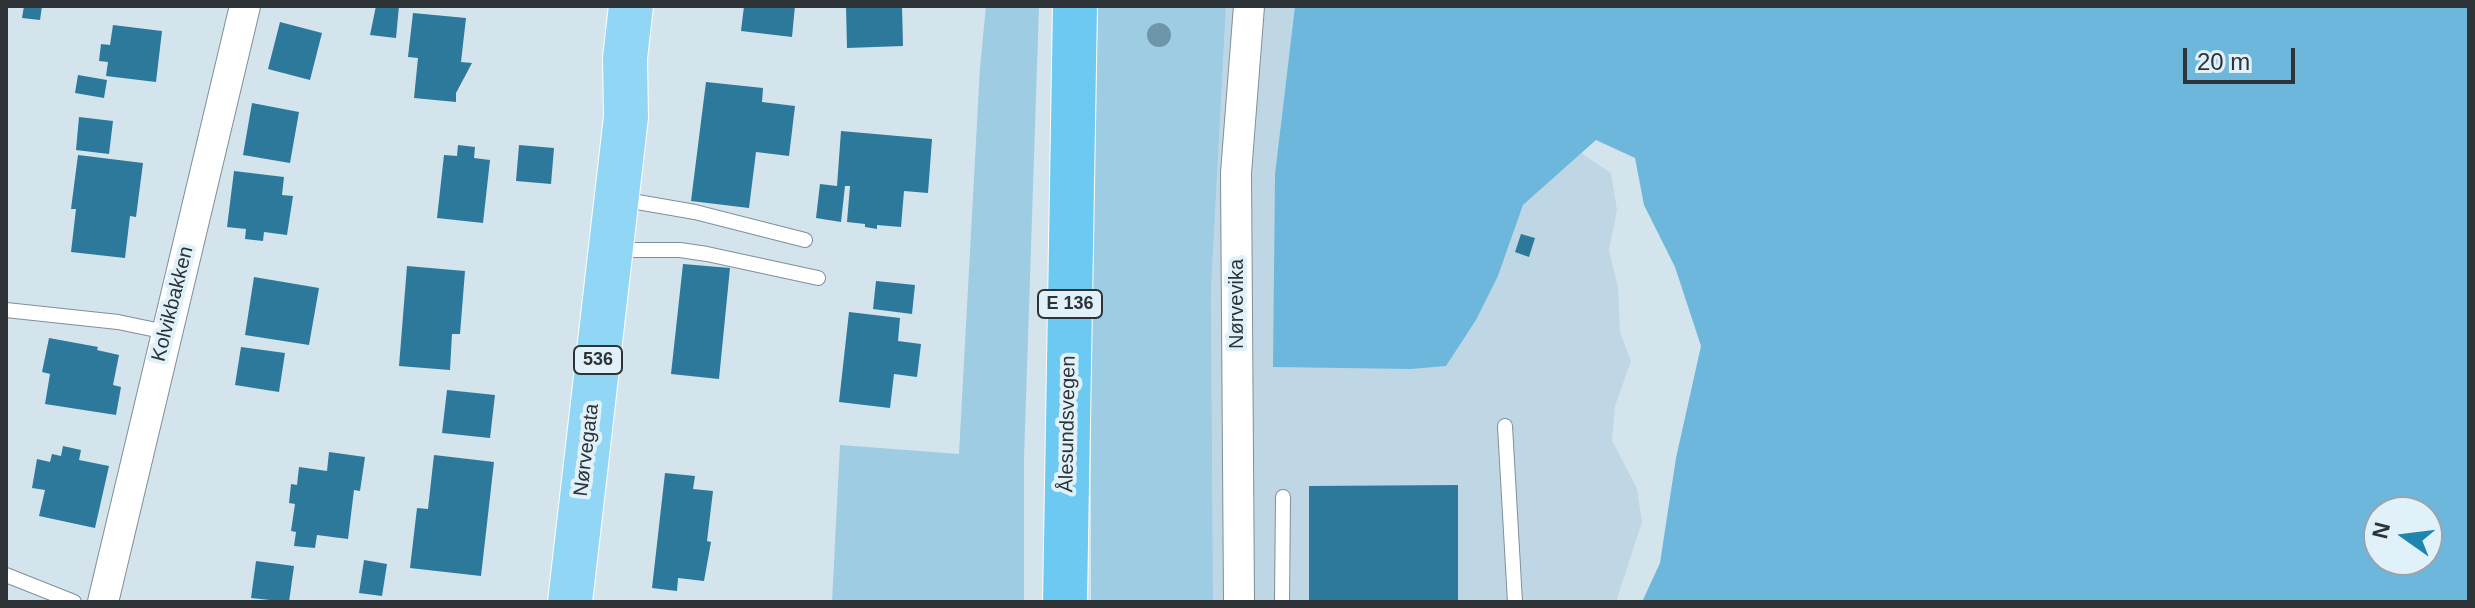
<!DOCTYPE html>
<meta charset="utf-8">
<style>
body{margin:0}
#map{position:relative;width:2475px;height:608px;overflow:hidden;background:#d3e4ed;font-family:Arial,sans-serif}
canvas{display:block}
.frame{position:absolute;inset:0;border:8px solid #2d3337;pointer-events:none}
.north{position:absolute;left:2363px;top:496px;width:80px;height:80px;box-sizing:border-box;background:#e0f1fa;border:2px solid #98a5ac;border-radius:50%;rotate:284deg;font-size:22px;font-weight:700;line-height:32px;text-align:center;color:#2d3337}
.north::after{content:'';display:block;margin:auto;width:28px;height:36px;background:#1e85ae;clip-path:polygon(50% 0,100% 100%,50% 72%,0 100%)}
.scale{position:absolute;left:2183px;top:48px;width:112px;height:36px;box-sizing:border-box;border:4px solid #2d3337;border-top:0;padding-left:10px;font-size:24px;line-height:28px;white-space:nowrap;color:#2d3337;-webkit-text-stroke:6px #e0f1fa;paint-order:stroke}
</style>
<div id="map">
<canvas width="2475" height="608"></canvas>
<div class="frame"></div>
<div class="north">N</div>
<div class="scale">20 m</div>
</div>
<script>
const ctx = document.querySelector('canvas').getContext('2d');
ctx.lineJoin = 'round';
function fill(path, color) {
  ctx.fillStyle = color;
  ctx.fill(path, 'evenodd');
}
function toPath(rows) {
  const path = new Path2D();
  for (const r of rows) {
    path.moveTo(r[0], r[1]);
    for (let i = 2; i < r.length; i += 2) path.lineTo(r[i], r[i + 1]);
  }
  return path;
}
function trace(path, color, width, dash) {
  ctx.strokeStyle = color;
  ctx.lineWidth = width;
  ctx.lineCap = dash ? 'butt' : 'round';
  ctx.setLineDash(dash || []);
  ctx.stroke(path);
}
function drawText(font, color, halo, rows, align = 'center') {
  ctx.font = font + ' Arial,sans-serif';
  ctx.lineWidth = 8;
  ctx.setLineDash([]);
  ctx.textBaseline = 'middle';
  ctx.strokeStyle = halo;
  ctx.fillStyle = color;
  for (const [text, x, y, turn = 0] of rows) {
    ctx.save();
    ctx.translate(x, y);
    ctx.rotate((+turn || 0) * Math.PI / 180);
    ctx.textAlign = isNaN(turn) ? turn : align;
    if (halo) ctx.strokeText(text, 0, 0);
    ctx.fillText(text, 0, 0);
    ctx.restore();
  }
}
fill(toPath([
 [1226,6,1295,6,1275,174,1274,367,1445,366,1476,320,1498,276,1523,205,1581,153,1611,173,1617,210,1609,250,1618,288,1620,332,1631,361,1615,406,1612,440,1637,489,1642,522,1616,602,1213,602,1211,290]
]), '#bfd7e4');
fill(toPath([
 [986,6,1039,6,1024,458,1024,602,832,602,840,445,959,454,980,68],
 [1098,6,1226,6,1211,290,1213,602,1091,602,1091,299]
]), '#9ecce3');
fill(toPath([
 [1295,6,2469,6,2469,602,1642,602,1660,563,1676,458,1701,346,1675,267,1644,205,1635,158,1596,140,1523,205,1498,276,1476,320,1446,366,1411,369,1273,367,1275,174],
 [2379,512,2427,512,2427,560,2379,560]
]), '#6db7dc');
fill(toPath([
 [24,6,42,6,40,20,22,18],
 [376,6,399,6,396,38,370,35],
 [744,6,795,6,792,37,741,31],
 [846,6,902,6,903,46,847,48],
 [413,13,466,18,461,62,472,63,456,93,456,102,414,98,418,58,408,57],
 [280,22,322,33,310,80,268,69],
 [113,25,162,31,156,82,106,76,108,62,99,61,101,44,110,45],
 [78,75,107,80,104,98,75,93],
 [706,82,763,88,762,102,795,106,789,156,756,152,749,208,691,201],
 [252,103,299,112,290,163,243,155],
 [79,117,113,121,109,154,76,150],
 [841,131,932,139,928,193,904,191,901,227,877,225,877,229,865,227,865,224,847,222,850,186,845,186,841,222,816,218,820,184,837,186],
 [458,145,475,147,474,158,490,160,483,223,437,218,444,155,457,156],
 [519,145,554,148,551,184,516,181],
 [78,155,143,163,136,217,130,216,125,258,71,252,76,209,71,209],
 [234,171,284,177,282,195,293,196,287,235,264,232,263,241,245,239,246,229,227,227],
 [1521,234,1535,238,1529,257,1515,252],
 [683,264,730,268,719,379,671,374],
 [407,266,465,271,460,334,452,334,450,370,399,366],
 [254,277,319,288,309,345,245,335],
 [876,281,915,285,912,314,873,309],
 [849,312,900,318,898,341,921,344,917,377,894,374,890,408,839,402],
 [49,338,98,347,97,350,119,355,113,385,121,387,116,415,45,404,50,374,42,372],
 [241,347,285,353,279,392,235,385],
 [447,390,495,395,490,438,442,433],
 [63,446,81,450,79,460,109,466,95,528,39,516,45,490,32,488,37,459,50,462,52,454,61,456],
 [329,452,365,457,360,491,354,490,348,539,317,535,315,548,294,546,296,532,291,531,295,504,289,503,291,484,297,485,299,467,327,471],
 [434,455,494,462,481,576,410,568,417,508,428,509],
 [665,473,695,476,693,489,713,491,707,541,711,542,704,581,678,578,677,591,652,588],
 [1458,485,1458,602,1309,602,1309,486],
 [364,560,387,564,382,596,359,593],
 [256,561,294,566,289,602,251,598]
]), '#2d799b');
const service = toPath([
 [620,199,695,212,805,240],
 [615,250,680,250,707,254,818,278],
 [6,310,118,322,166,332],
 [1505,426,1515,602],
 [6,575,74,602],
 [1282,602,1283,497]
]);
const minor = toPath([
 [103,602,245,6],
 [1239,602,1236,173,1249,6]
]);
const primary = toPath([
 [570,602,626,117,625,58,631,6]
]);
const trunk = toPath([
 [1065,602,1075,6]
]);
trace(service, '#808f98', 16);
trace(minor, '#808f98', 32);
trace(primary, '#fff', 46);
trace(trunk, '#fff', 46);
trace(service, '#fff', 14);
trace(minor, '#fff', 30);
trace(primary, '#91d7f5', 44);
trace(trunk, '#6ccaf2', 44);
ctx.fillStyle = '#6e96a8';
for (const [x, y] of [
 [1159,35]
]) {
  ctx.beginPath();
  ctx.arc(x, y, 12, 0, 2 * Math.PI);
  ctx.fill();
}
for (const [x, y, w] of [
 [1070,304,64],
 [598,360,48]
]) {
  const box = new Path2D();
  box.roundRect(x - w / 2, y - 14, w, 28, 6);
  ctx.fillStyle = '#e0f1fa';
  ctx.fill(box);
  trace(box, '#2d3337', 2);
}
drawText('bold 18px', '#2d3337', null, [
 ["E 136",1070,304],
 ["536",598,360]
]);
drawText('20px', '#2d3337', '#e0f1fa', [
 ["Kolvikbakken",173,304,-76],
 ["Nørvevika",1237,304,-90],
 ["Ålesundsvegen",1068,424,-89],
 ["Nørvegata",587,450,-83]
]);
</script>
